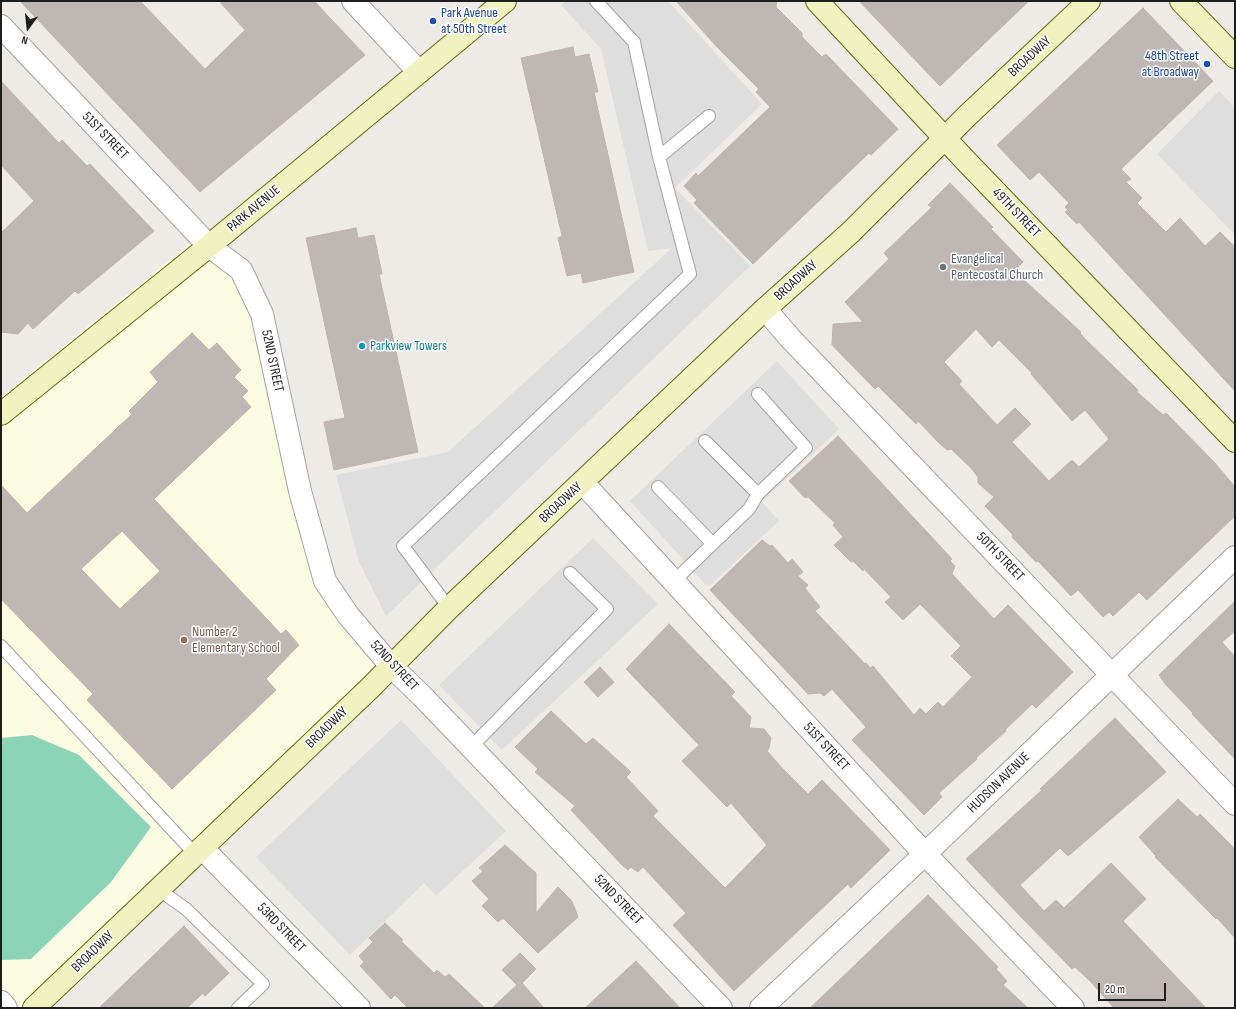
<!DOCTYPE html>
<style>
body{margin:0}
#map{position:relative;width:1236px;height:1009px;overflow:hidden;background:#eeebe6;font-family:"Sofia Sans Condensed",sans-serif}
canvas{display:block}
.frame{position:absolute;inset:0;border:2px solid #1e1e1e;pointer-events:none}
.north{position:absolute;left:8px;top:8px;width:40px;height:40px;-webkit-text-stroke:3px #fff;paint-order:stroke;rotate:195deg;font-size:11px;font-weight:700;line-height:16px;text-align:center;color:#1e1e1e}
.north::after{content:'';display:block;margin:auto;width:14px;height:18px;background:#1e1e1e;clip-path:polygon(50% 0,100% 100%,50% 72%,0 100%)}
.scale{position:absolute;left:1098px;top:983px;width:68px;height:18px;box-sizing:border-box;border:2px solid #1e1e1e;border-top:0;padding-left:5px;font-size:12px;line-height:14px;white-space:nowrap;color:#1e1e1e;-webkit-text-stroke:3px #fff;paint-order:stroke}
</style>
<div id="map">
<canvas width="1236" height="1009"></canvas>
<div class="frame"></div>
<div class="north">N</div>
<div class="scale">20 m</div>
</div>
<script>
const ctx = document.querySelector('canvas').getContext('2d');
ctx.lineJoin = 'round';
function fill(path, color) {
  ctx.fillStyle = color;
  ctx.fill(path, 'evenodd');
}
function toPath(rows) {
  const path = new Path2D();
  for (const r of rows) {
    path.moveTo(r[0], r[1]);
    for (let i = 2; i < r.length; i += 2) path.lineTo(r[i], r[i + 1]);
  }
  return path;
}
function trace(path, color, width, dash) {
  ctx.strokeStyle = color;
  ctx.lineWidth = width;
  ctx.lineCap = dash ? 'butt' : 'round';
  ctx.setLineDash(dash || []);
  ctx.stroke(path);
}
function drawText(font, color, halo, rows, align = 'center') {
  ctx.font = font + ' "Sofia Sans Condensed",sans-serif';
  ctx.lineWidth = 3;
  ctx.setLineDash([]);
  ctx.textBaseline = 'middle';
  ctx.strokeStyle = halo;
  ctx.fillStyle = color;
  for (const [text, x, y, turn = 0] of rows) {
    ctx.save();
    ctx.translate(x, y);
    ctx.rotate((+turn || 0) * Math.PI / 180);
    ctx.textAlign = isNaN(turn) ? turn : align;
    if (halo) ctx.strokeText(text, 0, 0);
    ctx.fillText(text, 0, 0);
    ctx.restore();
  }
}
fill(toPath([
 [203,233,240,271,311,543,388,662,116,915,20,1008,8,1008,1,1001,1,397]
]), '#fbfbe1');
fill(toPath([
 [32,735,79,755,151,827,111,882,31,959,2,960,1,738]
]), '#8cd4b8');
fill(toPath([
 [566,1,668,1,762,104,675,188,750,266,386,616,359,562,336,475,448,452,672,248,648,251,601,49,561,5],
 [1219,91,1235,108,1235,235,1157,154],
 [777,361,839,429,762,502,779,521,708,587,630,501],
 [593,538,658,604,502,750,439,685],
 [401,720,506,831,436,896,424,883,350,955,256,857]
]), '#dedede');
const building = toPath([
 [20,1,140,1,205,69,245,30,219,1,314,1,365,55,200,192,20,1],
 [676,1,777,1,776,7,802,33,802,37,822,57,826,54,898,129,871,155,869,153,753,264,694,203,697,200,684,186,696,173,698,176,770,107,756,92,759,89,717,47,676,1],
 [859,1,1029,1,940,86,859,1],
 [1143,8,1213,81,1121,169,1131,179,1126,182,1142,198,1137,203,1166,232,1180,218,1205,246,1220,232,1235,247,1235,391,1079,222,1077,224,1065,212,1068,210,1065,207,1069,203,1039,172,1030,180,997,145,1143,8],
 [573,47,575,57,589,54,598,92,594,92,634,272,583,283,581,273,567,276,558,238,562,236,521,58,573,47],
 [1,81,59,143,62,140,87,166,90,164,154,231,78,294,75,291,33,329,28,323,18,334,1,332,1,233,34,201,1,165,1,81],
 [950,183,993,227,991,229,1023,262,1014,271,1081,332,1080,333,1085,339,1138,390,1137,392,1163,415,1166,413,1215,463,1235,487,1235,516,1147,600,1139,592,1113,616,1109,612,1103,617,1078,590,1071,596,1038,561,1036,562,1012,537,1013,535,985,506,994,497,978,483,978,477,971,468,951,449,947,450,938,442,918,421,916,424,878,386,875,389,832,345,833,324,863,322,845,302,889,259,884,253,932,207,928,205,950,183],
 [976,329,992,347,999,340,1032,373,1031,374,1072,421,1085,410,1109,439,1079,467,1072,460,1049,481,1012,442,1031,424,1015,408,997,425,959,384,962,381,944,362,976,329],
 [356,228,358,238,374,235,382,274,379,274,418,452,334,470,324,422,345,418,306,238,356,228],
 [192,333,209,350,217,343,241,370,234,377,248,391,242,397,251,407,154,499,281,634,286,630,299,645,266,679,276,690,172,789,87,700,93,694,1,599,1,485,27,513,132,414,129,411,158,382,150,372,192,333],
 [122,531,160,571,120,609,81,569,122,531],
 [838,436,952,559,950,561,955,566,952,574,994,619,1008,605,1073,672,1036,708,1032,704,1005,730,1006,731,976,758,977,759,939,793,942,797,924,815,852,740,866,727,832,689,824,696,820,693,808,694,710,590,762,540,770,546,772,545,788,563,792,559,803,572,798,576,808,585,805,588,820,607,815,611,865,664,866,663,870,668,873,666,914,715,920,708,926,714,938,702,943,707,972,677,951,656,961,646,920,604,903,620,885,602,891,597,864,569,863,571,853,561,851,562,834,545,843,537,833,525,835,523,808,497,805,498,789,481,838,436],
 [1235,601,1235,631,1222,642,1235,657,1235,759,1192,714,1193,713,1166,685,1159,675,1235,601],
 [669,624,735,692,731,696,751,717,749,728,764,729,771,738,769,748,767,751,784,770,808,794,822,780,890,850,851,888,848,884,734,991,673,925,686,913,643,867,638,872,631,867,628,870,622,865,571,810,575,806,535,772,538,769,515,747,551,711,586,744,593,738,631,772,626,777,658,811,653,816,725,888,767,845,731,803,727,807,682,761,699,745,626,669,669,624],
 [600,667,614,682,598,697,584,682,600,667],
 [1115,718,1166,772,1068,856,1060,848,1020,885,1044,911,1056,900,1064,908,1111,863,1146,899,1123,921,1206,1008,1114,1008,1090,981,1075,967,1072,969,1022,918,966,859,1042,790,1040,789,1115,718],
 [1178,799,1197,817,1200,814,1235,849,1235,938,1217,918,1216,919,1155,857,1156,856,1139,837,1178,799],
 [505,845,536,873,536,913,558,887,572,901,578,917,538,953,504,919,502,919,498,922,482,906,489,899,472,881,483,871,479,868,505,845],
 [928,895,998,967,996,969,1007,981,1003,985,1028,1008,810,1008,928,895],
 [385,923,403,940,401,941,434,973,437,970,445,977,449,974,485,1008,408,1008,395,995,391,999,360,966,364,962,359,956,373,942,369,938,385,923],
 [184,926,229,973,205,996,203,993,187,1008,99,1008,184,926],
 [520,953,536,969,522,983,544,1008,492,1008,517,985,502,970,520,953],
 [636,961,680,1008,585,1008,636,961]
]);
fill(building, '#beb7b3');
trace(building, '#beb3aa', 1);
const lane = toPath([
 [596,1,634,42,659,157],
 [705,441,758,494],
 [658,487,712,543],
 [674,581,749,509,758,494,806,448,758,394],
 [449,608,403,546,690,274,659,157,709,116],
 [1,646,195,854],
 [471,747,607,609,570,573],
 [158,889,186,909,263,984,238,1008]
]);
const street = toPath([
 [353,1,419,72],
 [1,26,209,246,241,270,262,314,300,491,325,581,348,615,391,666,422,696,721,1008],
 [765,309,790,338,1235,804],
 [583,483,925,854,1073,1008],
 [202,848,359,1008],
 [1,1002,6,1008],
 [761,1008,925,854,1235,557]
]);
const secondary = toPath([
 [817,1,965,160,1235,441],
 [1181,1,1235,57],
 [1,414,209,246,505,1],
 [34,1008,370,688,449,608,765,309,851,232,968,115,1089,1]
]);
trace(lane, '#a2a2a2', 14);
trace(street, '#a2a2a2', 24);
trace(secondary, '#606911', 24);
trace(lane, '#fff', 12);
trace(street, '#fff', 22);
trace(secondary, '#f0f2bf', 22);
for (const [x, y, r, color] of [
 [433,21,4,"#1a4fb4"],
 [1207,64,4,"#1a4fb4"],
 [943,267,4,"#6b7280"],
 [362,346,4,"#0f9aa8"],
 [184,640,4,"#8d6e63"]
]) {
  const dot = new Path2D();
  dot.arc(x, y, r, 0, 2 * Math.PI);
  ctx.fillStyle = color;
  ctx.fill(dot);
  trace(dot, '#fff', 1.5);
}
drawText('14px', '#164399', '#fff', [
 ["Park Avenue",441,13],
 ["at 50th Street",441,29],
 ["48th Street",1199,56,"right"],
 ["at Broadway",1199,72,"right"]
], 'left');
drawText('14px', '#1e1e1e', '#fff', [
 ["BROADWAY",1030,57,-43],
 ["51ST STREET",105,136,46],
 ["PARK AVENUE",254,209,-40],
 ["49TH STREET",1016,213,46],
 ["BROADWAY",796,281,-42],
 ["52ND STREET",272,361,78],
 ["BROADWAY",561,503,-43],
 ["50TH STREET",1000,557,46],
 ["52ND STREET",394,666,47],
 ["BROADWAY",327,728,-44],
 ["51ST STREET",826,747,47],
 ["HUDSON AVENUE",999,783,-44],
 ["52ND STREET",618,900,46],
 ["53RD STREET",281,928,46],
 ["BROADWAY",93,952,-44]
]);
drawText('14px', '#5b616d', '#fff', [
 ["Evangelical",951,259],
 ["Pentecostal Church",951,275]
], 'left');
drawText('14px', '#0d838f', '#fff', [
 ["Parkview Towers",370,346]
], 'left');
drawText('14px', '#785e54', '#fff', [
 ["Number 2",192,632],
 ["Elementary School",192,648]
], 'left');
</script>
